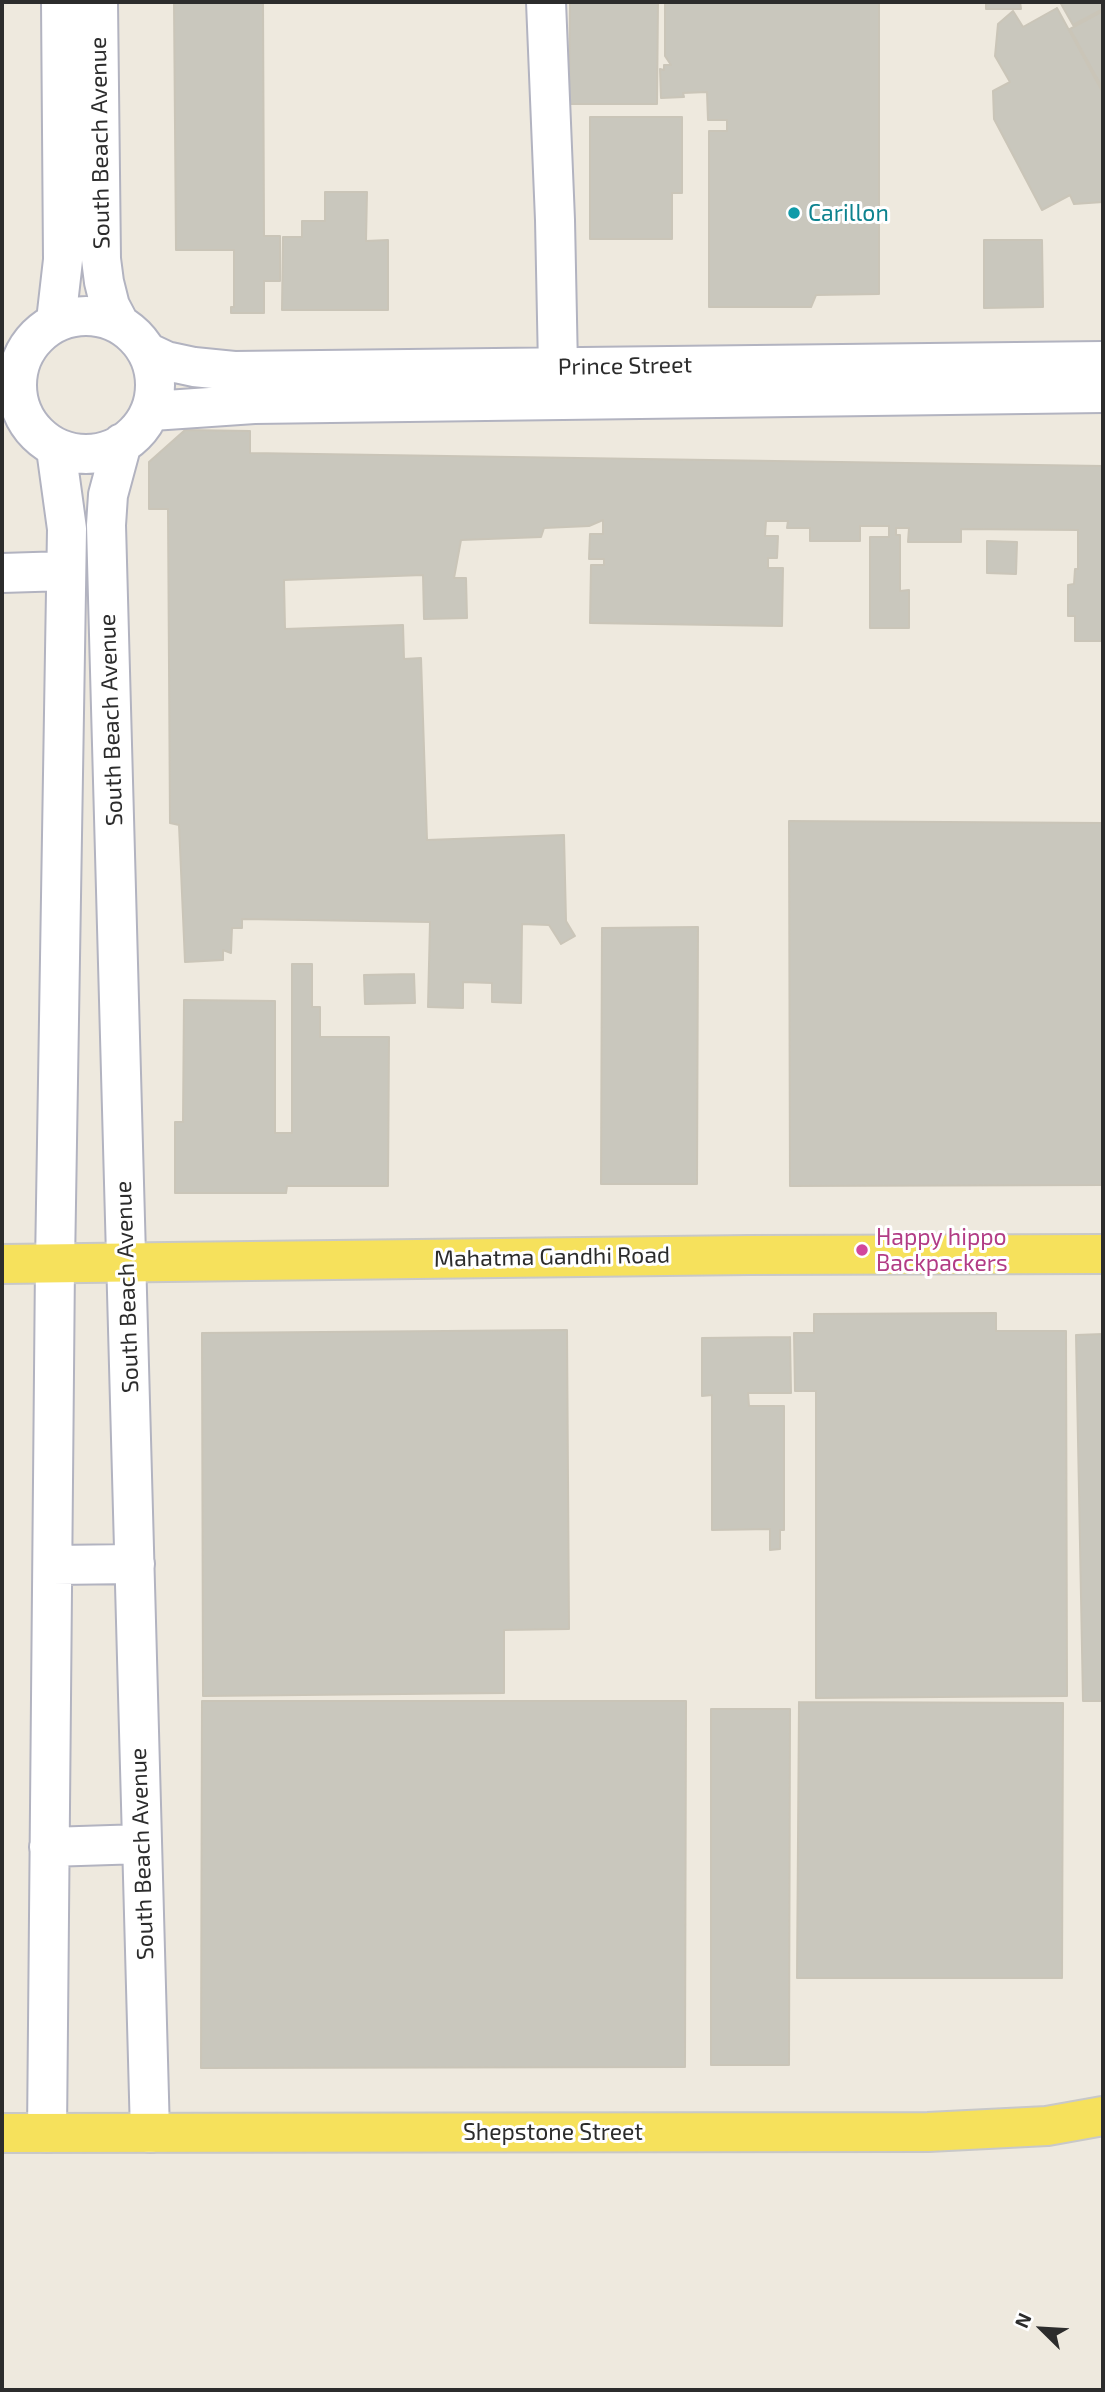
<!DOCTYPE html>
<style>
body{margin:0}
#map{position:relative;width:1105px;height:2392px;overflow:hidden;background:#eee9de;font-family:"Exo 2",sans-serif}
canvas{display:block}
.frame{position:absolute;inset:0;border:4px solid #2c2c2c;pointer-events:none}
.north{position:absolute;left:1007px;top:2294px;width:70px;height:70px;-webkit-text-stroke:5px #fff;paint-order:stroke;rotate:294deg;font-size:19px;font-weight:700;line-height:28px;text-align:center;color:#2c2c2c}
.north::after{content:'';display:block;margin:auto;width:24px;height:32px;background:#2c2c2c;clip-path:polygon(50% 0,100% 100%,50% 72%,0 100%)}
</style>
<div id="map">
<canvas width="1105" height="2392"></canvas>
<div class="frame"></div>
<div class="north">N</div>
</div>
<script>
const ctx = document.querySelector('canvas').getContext('2d');
ctx.lineJoin = 'round';
function fill(path, color) {
  ctx.fillStyle = color;
  ctx.fill(path, 'evenodd');
}
function toPath(rows) {
  const path = new Path2D();
  for (const r of rows) {
    if (r.length === 3) {
      path.moveTo(r[0] + r[2], r[1]);
      path.arc(r[0], r[1], r[2], 0, 2 * Math.PI);
      continue;
    }
    path.moveTo(r[0], r[1]);
    for (let i = 2; i < r.length; i += 2) path.lineTo(r[i], r[i + 1]);
  }
  return path;
}
function trace(path, color, width, dash) {
  ctx.strokeStyle = color;
  ctx.lineWidth = width;
  ctx.lineCap = dash ? 'butt' : 'round';
  ctx.setLineDash(dash || []);
  ctx.stroke(path);
}
function drawText(font, color, halo, rows, align = 'center') {
  ctx.font = font + ' "Exo 2",sans-serif';
  ctx.lineWidth = 6;
  ctx.setLineDash([]);
  ctx.textBaseline = 'middle';
  ctx.strokeStyle = halo;
  ctx.fillStyle = color;
  for (const [text, x, y, turn = 0] of rows) {
    ctx.save();
    ctx.translate(x, y);
    ctx.rotate((+turn || 0) * Math.PI / 180);
    ctx.textAlign = isNaN(turn) ? turn : align;
    if (halo) ctx.strokeText(text, 0, 0);
    ctx.fillText(text, 0, 0);
    ctx.restore();
  }
}
const building = toPath([
 [174,2,263,2,264,236,280,236,280,281,264,281,264,313,231,313,231,307,234,307,234,250,176,250,174,2],
 [570,2,658,2,657,104,569,104,570,2],
 [665,2,879,2,879,294,816,295,811,307,709,307,709,131,727,131,727,120,708,120,707,92,683,93,684,97,661,98,660,69,664,70,664,65,671,65,665,56,665,2],
 [986,2,1020,2,1021,9,986,9,986,2],
 [1060,2,1103,2,1103,9,1073,25,1060,2],
 [1057,8,1103,93,1103,202,1074,204,1070,195,1042,210,994,119,993,91,1010,82,995,56,998,24,1013,11,1023,27,1057,8],
 [1103,11,1103,89,1070,29,1103,11],
 [590,117,682,117,682,193,672,193,672,239,590,239,590,117],
 [325,192,367,192,366,241,388,240,388,310,282,310,283,237,302,237,302,221,325,221,325,192],
 [984,240,1042,240,1043,307,984,308,984,240],
 [185,430,250,431,250,453,1103,466,1103,641,1075,641,1075,616,1068,616,1068,585,1074,584,1075,569,1078,569,1078,530,961,529,961,542,908,542,909,528,896,528,896,535,900,535,900,591,909,590,909,628,870,628,870,537,889,537,889,526,860,526,860,541,810,541,810,528,787,528,788,521,766,521,765,536,778,536,777,558,768,558,768,568,783,568,782,626,590,623,591,565,604,565,604,559,589,559,590,534,603,534,603,520,589,526,544,528,541,537,461,540,454,578,466,578,467,618,424,619,423,575,284,580,285,629,403,625,404,659,421,658,427,840,564,835,566,921,575,936,561,944,549,925,522,924,521,1003,492,1002,492,983,463,982,463,1008,428,1007,430,922,242,919,242,928,232,928,231,953,223,950,223,960,185,962,179,825,170,823,168,509,149,509,149,462,185,430],
 [987,541,1017,542,1016,574,987,573,987,541],
 [789,821,1103,823,1103,1185,790,1186,789,821],
 [698,927,697,1184,601,1184,602,928,698,927],
 [292,964,312,964,312,1007,320,1007,320,1037,389,1037,388,1186,287,1186,286,1193,175,1193,175,1122,183,1122,184,1000,275,1001,275,1133,292,1133,292,964],
 [414,974,415,1003,365,1004,364,975,414,974],
 [996,1313,996,1331,1066,1331,1067,1696,816,1698,816,1391,795,1391,794,1333,814,1333,814,1314,996,1313],
 [567,1330,569,1629,504,1630,504,1693,203,1696,202,1333,567,1330],
 [1103,1334,1103,1701,1083,1701,1076,1335,1103,1334],
 [790,1337,791,1393,748,1393,749,1406,784,1406,784,1530,780,1530,780,1549,770,1550,770,1529,712,1530,712,1395,702,1396,702,1338,790,1337],
 [202,1701,686,1701,685,2067,201,2068,202,1701],
 [799,1702,1063,1703,1062,1978,797,1978,799,1702],
 [711,1709,790,1709,789,2065,711,2065,711,1709]
]);
fill(building, '#c9c7bd');
trace(building, '#cac5b8', 2);
const minor = toPath([
 [98,2,101,259,104,282,110,306,119,323],
 [546,2,555,220,558,367],
 [86,385,69],
 [56,321,63,260,61,2],
 [149,353,166,361,194,367,234,371,1103,361],
 [152,411,254,404,1103,393],
 [122,443,108,495,106,525,150,2133],
 [2,573,66,571],
 [53,1565,135,1564],
 [49,1847,142,1844],
 [47,2133,55,1264,67,529,56,449]
]);
const major = toPath([
 [2,1264,749,1255,1103,1254],
 [2,2133,928,2132,1047,2126,1103,2116]
]);
trace(minor, '#b2b3c0', 42);
trace(major, '#c8c8c8', 42);
trace(minor, '#fff', 38);
trace(major, '#f6e15c', 38);
for (const [x, y, r, color] of [
 [794,213,7,"#0f9aa8"],
 [862,1250,7,"#d1479c"]
]) {
  const dot = new Path2D();
  dot.arc(x, y, r, 0, 2 * Math.PI);
  ctx.fillStyle = color;
  ctx.fill(dot);
  trace(dot, '#fff', 2.5);
}
drawText('23px', '#2c2c2c', '#fff', [
 ["South Beach Avenue",100,143,-91],
 ["Prince Street",625,366,-1],
 ["South Beach Avenue",111,720,-92],
 ["Mahatma Gandhi Road",552,1257,-1],
 ["South Beach Avenue",127,1287,-92],
 ["South Beach Avenue",142,1854,-92],
 ["Shepstone Street",553,2132]
]);
drawText('23px', '#0d838f', '#fff', [
 ["Carillon",808,213]
], 'left');
drawText('23px', '#b23c85', '#fff', [
 ["Happy hippo",876,1237],
 ["Backpackers",876,1263]
], 'left');
</script>
